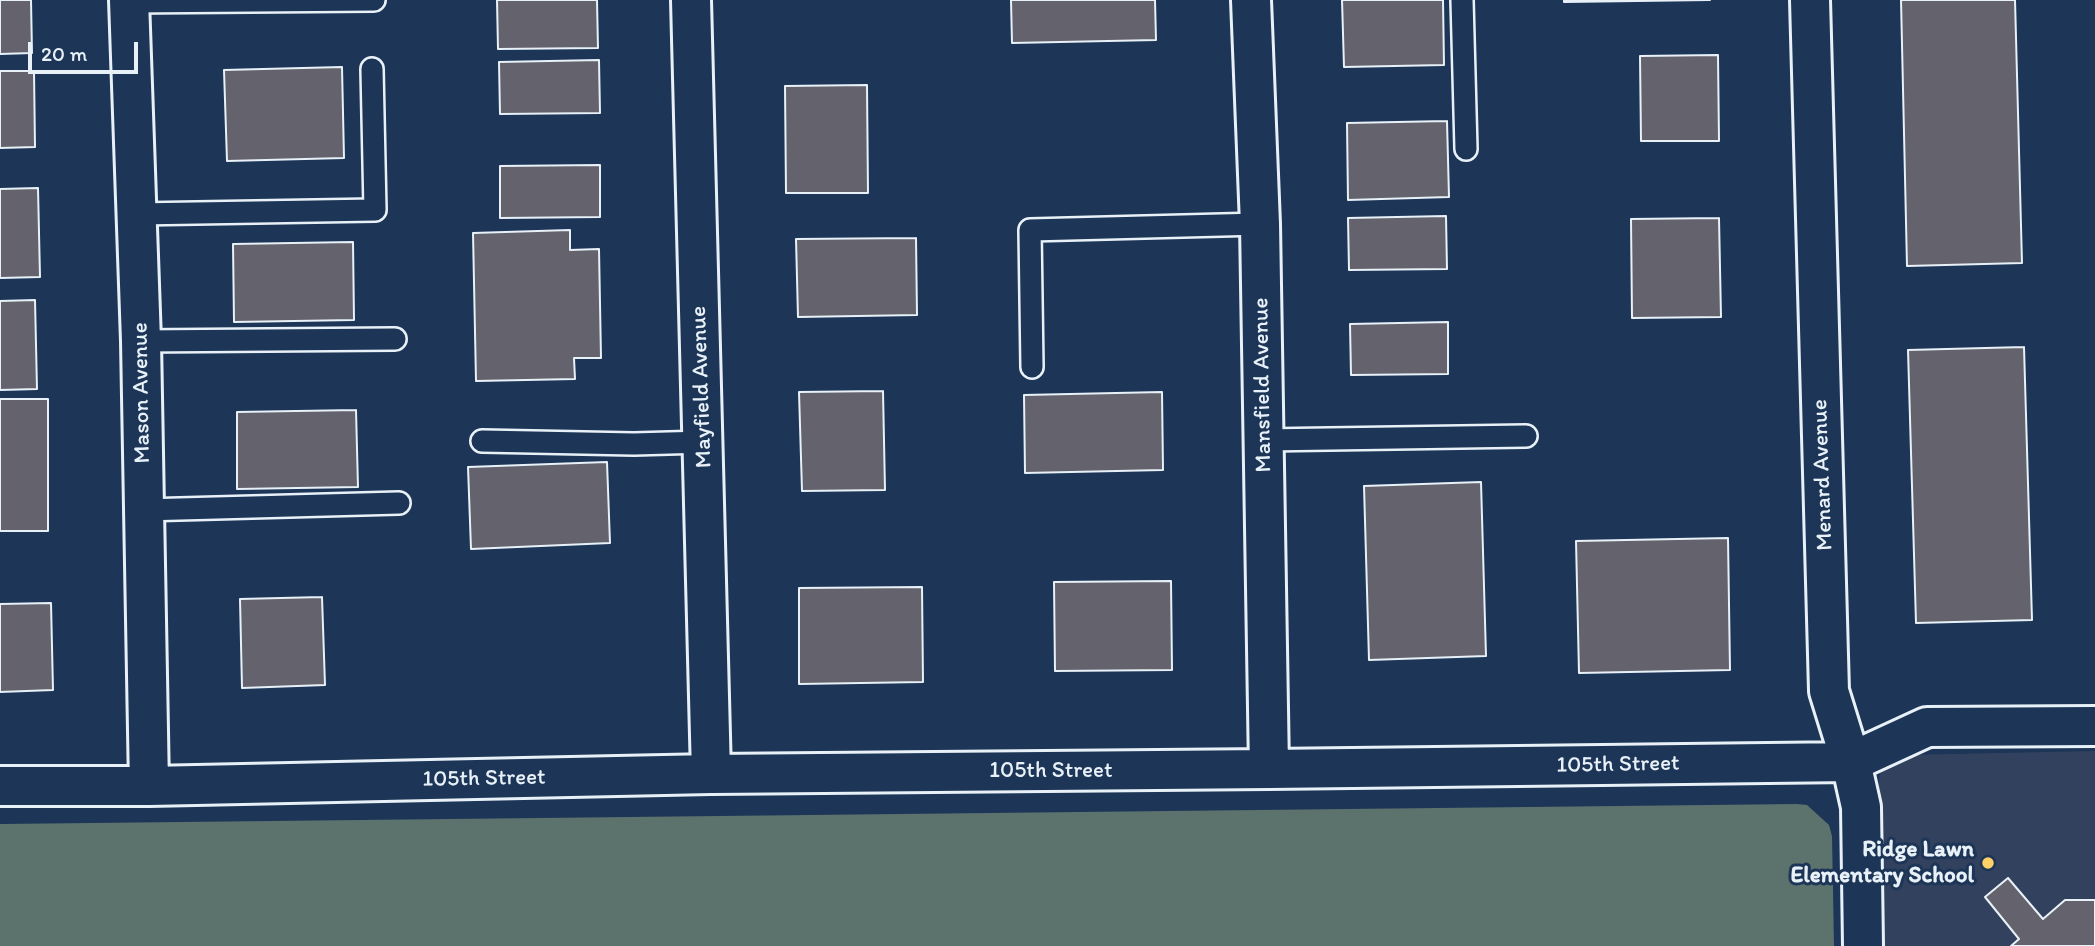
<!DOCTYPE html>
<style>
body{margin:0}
#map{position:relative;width:2095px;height:946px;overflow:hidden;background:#1d3557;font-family:Itim,sans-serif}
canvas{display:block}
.scale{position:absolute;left:28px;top:42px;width:110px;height:32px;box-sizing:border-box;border:4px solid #e8f1f8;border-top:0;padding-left:9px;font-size:21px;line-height:24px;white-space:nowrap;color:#e8f1f8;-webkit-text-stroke:5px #1d3557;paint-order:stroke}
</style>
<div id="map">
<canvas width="2095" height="946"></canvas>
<div class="scale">20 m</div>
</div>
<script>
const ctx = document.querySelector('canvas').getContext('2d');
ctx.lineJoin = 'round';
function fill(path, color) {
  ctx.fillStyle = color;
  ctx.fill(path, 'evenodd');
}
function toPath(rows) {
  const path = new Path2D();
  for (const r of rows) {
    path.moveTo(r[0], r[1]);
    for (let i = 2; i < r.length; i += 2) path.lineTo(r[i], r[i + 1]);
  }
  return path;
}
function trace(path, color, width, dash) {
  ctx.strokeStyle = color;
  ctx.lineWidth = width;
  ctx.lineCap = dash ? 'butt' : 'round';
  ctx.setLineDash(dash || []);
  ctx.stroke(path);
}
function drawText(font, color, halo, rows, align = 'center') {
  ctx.font = font + ' Itim,sans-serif';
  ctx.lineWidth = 6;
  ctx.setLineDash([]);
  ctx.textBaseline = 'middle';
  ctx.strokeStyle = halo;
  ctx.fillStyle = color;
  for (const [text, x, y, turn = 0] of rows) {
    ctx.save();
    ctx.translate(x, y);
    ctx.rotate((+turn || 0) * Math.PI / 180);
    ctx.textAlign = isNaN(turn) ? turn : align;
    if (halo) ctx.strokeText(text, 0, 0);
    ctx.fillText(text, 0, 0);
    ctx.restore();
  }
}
fill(toPath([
 [2095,751,2095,946,1882,946,1879,780,1881,770,1892,761,1907,755]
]), '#32425e');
fill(toPath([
 [1797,804,1807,805,1829,825,1832,836,1834,946,0,946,0,824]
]), '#5c726d');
const building = toPath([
 [0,0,31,0,32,53,0,54,0,0],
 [497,0,597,0,598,48,498,49,497,0],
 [1011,0,1155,0,1156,40,1012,43,1011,0],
 [1342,0,1443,0,1444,65,1344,67,1342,0],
 [1564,0,1710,0,1564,2,1564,0],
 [1901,0,2015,0,2022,263,1907,266,1901,0],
 [1718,55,1719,141,1641,141,1640,56,1718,55],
 [599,60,600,113,500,114,499,62,599,60],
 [342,67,344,158,227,161,224,70,342,67],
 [0,71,34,71,35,147,0,148,0,71],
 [867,85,868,193,786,193,785,86,867,85],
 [1447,121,1449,197,1348,200,1347,123,1447,121],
 [600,165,600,217,500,218,500,166,600,165],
 [38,188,40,277,0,278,0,189,38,188],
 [1446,216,1447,269,1349,270,1348,218,1446,216],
 [1719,218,1721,317,1632,318,1631,219,1719,218],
 [570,230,570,250,599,249,601,358,574,358,575,379,476,381,473,233,570,230],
 [916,238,917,315,798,317,796,239,916,238],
 [353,242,354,320,234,322,233,244,353,242],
 [35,300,37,389,0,390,0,301,35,300],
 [1448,322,1448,374,1351,375,1350,324,1448,322],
 [2024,347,2032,620,1916,623,1908,350,2024,347],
 [883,391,885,490,802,491,799,392,883,391],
 [1162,392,1163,470,1025,473,1024,395,1162,392],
 [0,399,48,399,48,531,0,531,0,399],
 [356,410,358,487,237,489,237,412,356,410],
 [607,462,610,543,471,549,468,467,607,462],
 [1481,482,1486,656,1369,660,1364,486,1481,482],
 [1728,538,1730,670,1579,673,1576,541,1728,538],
 [1171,581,1172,670,1055,671,1054,582,1171,581],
 [922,587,923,682,799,684,799,588,922,587],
 [322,597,325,685,242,688,240,599,322,597],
 [51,603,53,690,0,692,0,604,51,603],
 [2008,878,2043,919,2065,900,2095,900,2095,946,2011,946,2019,939,1985,897,2008,878]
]);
fill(building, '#63626d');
trace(building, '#e8f1f8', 2);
const service = toPath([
 [1462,0,1466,149],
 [129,2,374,0],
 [137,214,375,210,372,69],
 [141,341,395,339],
 [1032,367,1030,230,1260,224],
 [1264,440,1526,436],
 [482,441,634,444,704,442],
 [143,510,399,503]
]);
const minor = toPath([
 [129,0,141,341,149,786],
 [691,0,711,774],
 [1251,0,1260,224,1269,769],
 [1810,0,1829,691,1851,762,1861,807,1863,946],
 [0,786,149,786,711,774,1269,769,1851,762,1927,727,2095,726]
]);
trace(service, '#e8f1f8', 26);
trace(minor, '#e8f1f8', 44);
trace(service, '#1d3557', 21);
trace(minor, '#1d3557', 38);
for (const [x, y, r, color] of [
 [1988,863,7,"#ffd166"]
]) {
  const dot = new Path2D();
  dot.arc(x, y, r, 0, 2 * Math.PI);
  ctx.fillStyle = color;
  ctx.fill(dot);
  trace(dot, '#1d3557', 2.5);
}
drawText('23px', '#e8f1f8', '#1d3557', [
 ["Mansfield Avenue",1263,385,-91],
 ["Mayfield Avenue",702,387,-92],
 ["Mason Avenue",142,393,-91],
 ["Menard Avenue",1823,475,-92],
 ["105th Street",1618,765,-1],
 ["105th Street",1051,771],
 ["105th Street",484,779,-1]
]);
drawText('bold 23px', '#e8f1f8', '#1d3557', [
 ["Ridge Lawn",1974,850],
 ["Elementary School",1974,876]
], 'right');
</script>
